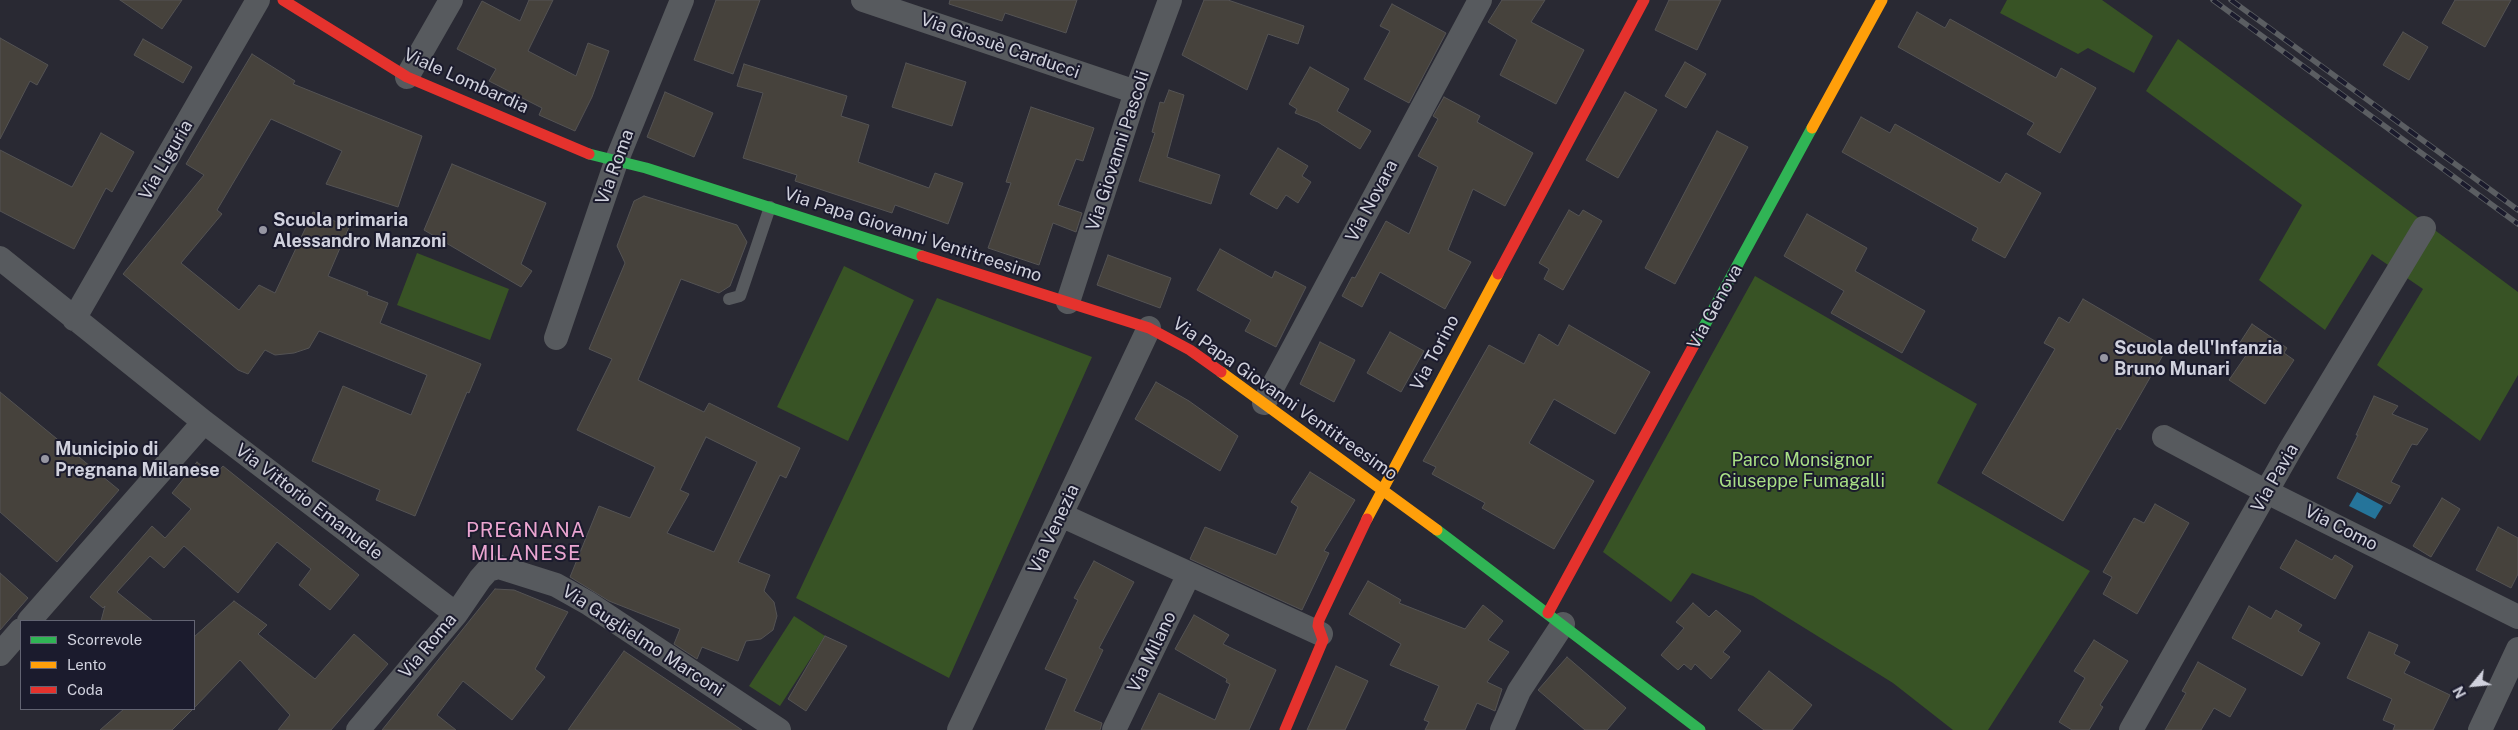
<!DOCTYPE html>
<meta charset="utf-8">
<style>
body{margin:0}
#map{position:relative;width:2518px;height:730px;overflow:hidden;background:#292933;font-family:"Public Sans",sans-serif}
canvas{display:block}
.legend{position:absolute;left:20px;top:620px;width:175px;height:90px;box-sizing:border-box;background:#1b1b2d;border:1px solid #636473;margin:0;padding:6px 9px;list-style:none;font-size:15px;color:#d0d1dd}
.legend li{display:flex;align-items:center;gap:10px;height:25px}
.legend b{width:25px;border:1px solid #636473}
.north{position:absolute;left:2448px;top:660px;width:50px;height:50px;-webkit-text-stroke:4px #1b1b2d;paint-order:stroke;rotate:242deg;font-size:14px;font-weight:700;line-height:20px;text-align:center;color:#d0d1dd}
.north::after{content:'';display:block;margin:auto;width:18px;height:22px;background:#d0d1dd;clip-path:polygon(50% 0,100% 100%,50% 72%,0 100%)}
</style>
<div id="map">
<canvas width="2518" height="730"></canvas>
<ul class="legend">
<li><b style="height:6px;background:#30b455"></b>Scorrevole</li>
<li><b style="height:6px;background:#ff9f0a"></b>Lento</li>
<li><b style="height:6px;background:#e5322d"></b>Coda</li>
</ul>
<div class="north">N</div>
</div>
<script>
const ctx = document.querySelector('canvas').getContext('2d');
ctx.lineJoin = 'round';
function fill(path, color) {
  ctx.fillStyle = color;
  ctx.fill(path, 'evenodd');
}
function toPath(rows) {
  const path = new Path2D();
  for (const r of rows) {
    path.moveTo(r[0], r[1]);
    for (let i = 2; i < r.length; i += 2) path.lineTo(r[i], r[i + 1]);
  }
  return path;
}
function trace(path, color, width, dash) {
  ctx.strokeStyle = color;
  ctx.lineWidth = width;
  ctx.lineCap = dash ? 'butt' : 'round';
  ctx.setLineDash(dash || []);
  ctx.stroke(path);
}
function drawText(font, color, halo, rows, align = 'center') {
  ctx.font = font + ' "Public Sans",sans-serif';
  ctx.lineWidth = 4;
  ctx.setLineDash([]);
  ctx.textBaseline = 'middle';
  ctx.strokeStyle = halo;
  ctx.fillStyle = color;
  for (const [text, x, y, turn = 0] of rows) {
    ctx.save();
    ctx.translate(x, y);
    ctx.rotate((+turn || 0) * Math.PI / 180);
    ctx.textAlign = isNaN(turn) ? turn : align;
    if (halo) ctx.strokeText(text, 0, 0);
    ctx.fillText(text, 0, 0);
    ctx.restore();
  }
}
fill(toPath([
 [2007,0,2102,0,2153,36,2134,73,2088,48,2078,54,2000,13],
 [2178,39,2518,292,2518,375,2480,441,2377,365,2423,289,2372,254,2325,330,2259,280,2302,205,2146,91],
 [417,253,509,289,490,340,397,305],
 [844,266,914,300,848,441,777,407],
 [1755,276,1977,404,1937,483,2090,571,1988,730,1953,730,1893,683,1753,596,1692,573,1671,602,1603,552],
 [937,298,1092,357,949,678,796,598],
 [794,616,825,636,780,706,749,686]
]), '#385325');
fill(toPath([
 [2357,492,2383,506,2375,519,2349,506]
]), '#25749a');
const building = toPath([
 [120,0,182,0,162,29,120,0],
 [529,0,553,0,528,51,576,76,588,43,609,51,592,97,575,131,539,115,542,108,489,81,496,69,457,49,482,1,520,21,529,0],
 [716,0,760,0,733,74,694,60,716,0],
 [950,0,1077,0,1066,33,1005,13,1002,21,949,4,950,0],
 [1204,0,1228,0,1304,26,1298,44,1268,34,1247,90,1182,55,1204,0],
 [1502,0,1545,0,1531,22,1584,50,1556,104,1500,75,1517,40,1488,22,1502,0],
 [1669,0,1721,0,1697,50,1655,30,1669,0],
 [2455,0,2511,0,2485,47,2442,23,2455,0],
 [1392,4,1446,33,1409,103,1364,79,1390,31,1380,26,1392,4],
 [1917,12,1945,28,1950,19,2056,78,2061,68,2096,88,2060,153,2027,134,2034,123,1898,47,1917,12],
 [2403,32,2428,47,2409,80,2383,65,2403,32],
 [0,38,48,65,37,85,30,81,0,139,0,38],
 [143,39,192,67,183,83,134,55,143,39],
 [252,54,295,81,293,84,422,136,398,207,326,184,342,151,271,119,217,210,222,214,181,263,239,310,259,285,275,293,313,212,349,227,328,276,368,292,367,295,388,303,380,323,481,364,469,393,467,392,415,516,376,500,380,490,312,461,343,386,411,415,427,375,319,331,309,348,294,353,275,355,265,350,248,374,238,370,123,274,204,175,186,164,252,54],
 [1685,62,1706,74,1686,108,1665,96,1685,62],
 [906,63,966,82,952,126,892,107,906,63],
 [744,64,847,96,841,116,869,125,858,162,929,188,935,173,963,183,948,224,895,205,892,213,795,181,797,175,743,158,763,93,737,86,744,64],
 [1310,67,1349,89,1337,111,1371,131,1360,149,1318,122,1295,113,1297,109,1289,104,1310,67],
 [1169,90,1184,95,1167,157,1220,175,1211,204,1139,181,1155,133,1152,132,1160,102,1164,103,1169,90],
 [665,92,713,113,694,157,647,137,665,92],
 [1625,92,1657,110,1618,178,1586,160,1625,92],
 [1444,97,1480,116,1477,122,1533,153,1505,206,1473,189,1448,250,1471,262,1445,309,1380,272,1362,307,1342,296,1352,277,1355,278,1386,221,1409,234,1438,167,1418,156,1438,119,1433,116,1444,97],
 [1031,107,1094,128,1083,161,1076,159,1058,205,1082,213,1076,232,1053,223,1039,265,988,248,1011,183,1006,182,1031,107],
 [1861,117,1890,133,1895,124,2000,183,2006,173,2041,193,2005,258,1972,240,1978,228,1842,152,1861,117],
 [1717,131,1748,147,1675,284,1645,268,1717,131],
 [101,133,134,152,112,192,106,188,74,249,0,211,0,150,72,187,101,133],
 [1278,148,1308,166,1302,176,1311,182,1298,203,1286,195,1277,209,1250,194,1278,148],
 [452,164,546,203,521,264,532,271,521,287,424,230,452,164],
 [644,196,737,225,747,242,730,286,719,293,681,279,638,380,704,412,709,403,800,448,786,478,780,475,738,562,770,575,764,591,774,602,777,616,773,630,761,639,746,641,738,661,702,647,697,659,674,644,680,629,609,601,570,577,599,506,630,518,655,467,577,430,612,359,589,349,625,263,617,246,634,201,644,196],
 [706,437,757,462,714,552,667,533,689,494,680,490,706,437],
 [1569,210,1579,216,1583,210,1602,221,1563,290,1544,279,1549,269,1539,263,1569,210],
 [1807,214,1867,248,1855,271,1925,311,1902,353,1831,313,1844,291,1784,256,1807,214],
 [1220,249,1272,278,1275,271,1306,287,1276,347,1245,331,1251,320,1197,290,1220,249],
 [1108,255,1171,278,1160,308,1097,285,1108,255],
 [2083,299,2167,348,2120,430,2117,428,2063,521,1982,473,2055,349,2044,343,2059,317,2069,323,2083,299],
 [2252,324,2287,348,2284,353,2294,360,2265,404,2229,380,2249,351,2239,344,2252,324],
 [1569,325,1650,372,1615,434,1554,399,1529,443,1594,481,1554,549,1482,508,1485,503,1432,474,1436,467,1423,461,1489,345,1524,364,1539,334,1558,346,1569,325],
 [1390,332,1424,351,1401,392,1367,373,1390,332],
 [1320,342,1355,360,1334,402,1300,384,1320,342],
 [1156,382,1189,401,1238,436,1220,471,1135,419,1156,382],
 [0,392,119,490,57,562,0,512,0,392],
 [2374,396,2398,406,2392,414,2428,429,2417,445,2412,444,2391,482,2400,486,2390,504,2337,478,2358,435,2356,435,2374,396],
 [197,462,214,476,223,466,359,575,330,610,299,585,311,569,277,542,238,593,184,546,164,568,150,556,117,592,153,621,101,621,105,606,103,608,90,597,152,526,165,538,191,509,172,493,197,462],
 [1310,472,1355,500,1324,551,1329,553,1302,610,1190,559,1205,527,1276,555,1298,507,1291,502,1310,472],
 [2442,498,2460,509,2431,557,2413,546,2442,498],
 [2155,504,2189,523,2137,614,2103,594,2112,577,2103,572,2134,518,2144,523,2155,504],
 [2498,527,2518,538,2518,574,2511,588,2476,570,2498,527],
 [2296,540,2332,560,2335,555,2353,566,2335,599,2280,568,2296,540],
 [1094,561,1134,582,1099,648,1103,650,1074,711,1102,723,1100,730,1045,730,1067,679,1045,669,1078,600,1074,598,1094,561],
 [0,573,28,598,0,630,0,573],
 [1368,581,1401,600,1399,603,1465,629,1483,605,1503,621,1488,640,1509,652,1487,682,1502,689,1495,711,1477,703,1465,730,1425,730,1429,722,1424,720,1439,686,1390,665,1401,644,1349,614,1368,581],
 [495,589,514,590,568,612,535,669,545,677,512,720,463,681,437,715,456,730,382,730,495,589],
 [234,601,267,625,258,634,315,679,354,634,388,664,331,730,278,730,290,715,240,660,194,708,194,637,234,601],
 [1693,603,1709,617,1716,610,1741,631,1723,652,1730,657,1711,679,1695,664,1691,670,1684,664,1678,670,1661,655,1684,628,1676,622,1693,603],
 [2249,606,2271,619,2276,610,2302,625,2298,631,2320,643,2302,676,2232,638,2249,606],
 [1194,615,1229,635,1223,644,1276,670,1249,730,1141,730,1159,693,1215,720,1230,684,1226,682,1227,679,1175,649,1194,615],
 [2369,632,2398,645,2394,654,2410,662,2404,673,2450,695,2433,730,2393,730,2395,725,2383,720,2392,699,2347,678,2369,632],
 [825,636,847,646,806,711,788,699,825,636],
 [2094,640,2128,661,2100,705,2103,707,2089,730,2072,730,2059,722,2085,678,2074,671,2094,640],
 [624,651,742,730,568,730,624,651],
 [1567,657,1626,708,1607,730,1585,730,1538,690,1567,657],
 [2198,662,2246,689,2230,717,2214,708,2201,730,2165,730,2186,693,2182,691,2198,662],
 [1336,666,1368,681,1345,730,1307,730,1336,666],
 [1769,671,1812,705,1792,730,1764,730,1738,710,1769,671],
 [124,709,193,709,172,730,100,730,124,709]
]);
fill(building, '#46423c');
trace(building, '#545354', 1);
trace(toPath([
 [729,299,740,296,770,207]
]), '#575a5e', 12);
trace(toPath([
 [863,0,1136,92],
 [407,77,451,0],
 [0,258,204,422,456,614],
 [1068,302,1136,92,1170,0],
 [74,319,258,0],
 [556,338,616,162,682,0],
 [1264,403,1480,0],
 [2164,437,2267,492,2518,617],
 [1061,515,1321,634],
 [29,621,204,422],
 [0,654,21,630],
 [358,730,456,614,480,579,488,570,499,567,556,585,588,603,779,730],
 [959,730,1149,328],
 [1114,730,1189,574],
 [1502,730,1519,691,1563,624],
 [2131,730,2290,450,2424,228],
 [2480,730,2518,649]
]), '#575a5e', 24);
trace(toPath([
 [589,154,646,168,922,256],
 [1694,345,1812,128],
 [1437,530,1700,730]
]), '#30b455', 11);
trace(toPath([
 [1812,128,1882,0],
 [1221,372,1437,530],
 [1367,519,1498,274]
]), '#ff9f0a', 11);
trace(toPath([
 [283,0,407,77,589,154],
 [922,256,1149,328,1190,350,1221,372],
 [1498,274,1644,0],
 [1548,613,1694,345],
 [1285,730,1323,640,1318,626,1319,620,1367,519]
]), '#e5322d', 11);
const rail = toPath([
 [2213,0,2518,224],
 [2231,0,2518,210]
]);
trace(rail, '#5b5e62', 5.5);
trace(rail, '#1b1b2d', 4, [11]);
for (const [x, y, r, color] of [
 [263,230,5,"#9696a2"],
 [2104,358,5,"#9696a2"],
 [45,459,5,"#9696a2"]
]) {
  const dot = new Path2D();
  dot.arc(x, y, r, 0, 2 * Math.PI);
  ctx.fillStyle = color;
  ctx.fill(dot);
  trace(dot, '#1b1b2d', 2);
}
drawText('18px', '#d0d1dd', '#1b1b2d', [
 ["Via Giosuè Carducci",1000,46,19],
 ["Viale Lombardia",466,81,24],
 ["Via Giovanni Pascoli",1118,151,-72],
 ["Via Liguria",166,160,-60],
 ["Via Roma",615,167,-70],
 ["Via Novara",1372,201,-62],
 ["Via Papa Giovanni Ventitreesimo",913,235,18],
 ["Via Genova",1715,307,-61],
 ["Via Torino",1435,353,-62],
 ["Via Papa Giovanni Ventitreesimo",1285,399,35],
 ["Via Pavia",2275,478,-60],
 ["Via Vittorio Emanuele",309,502,37],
 ["Via Como",2341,528,27],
 ["Via Venezia",1054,529,-65],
 ["Via Guglielmo Marconi",643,641,33],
 ["Via Roma",428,646,-50],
 ["Via Milano",1152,652,-64]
]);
drawText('bold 18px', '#d0d1dd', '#1b1b2d', [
 ["Scuola primaria",273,220],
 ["Alessandro Manzoni",273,241],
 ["Scuola dell'Infanzia",2114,348],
 ["Bruno Munari",2114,369],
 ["Municipio di",55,449],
 ["Pregnana Milanese",55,470]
], 'left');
drawText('18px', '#a9df85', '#1b1b2d', [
 ["Parco Monsignor",1802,460],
 ["Giuseppe Fumagalli",1802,481]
]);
ctx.letterSpacing = '1px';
drawText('20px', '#eba5d1', '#1b1b2d', [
 ["PREGNANA",526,531],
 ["MILANESE",526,554]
]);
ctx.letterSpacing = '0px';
</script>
